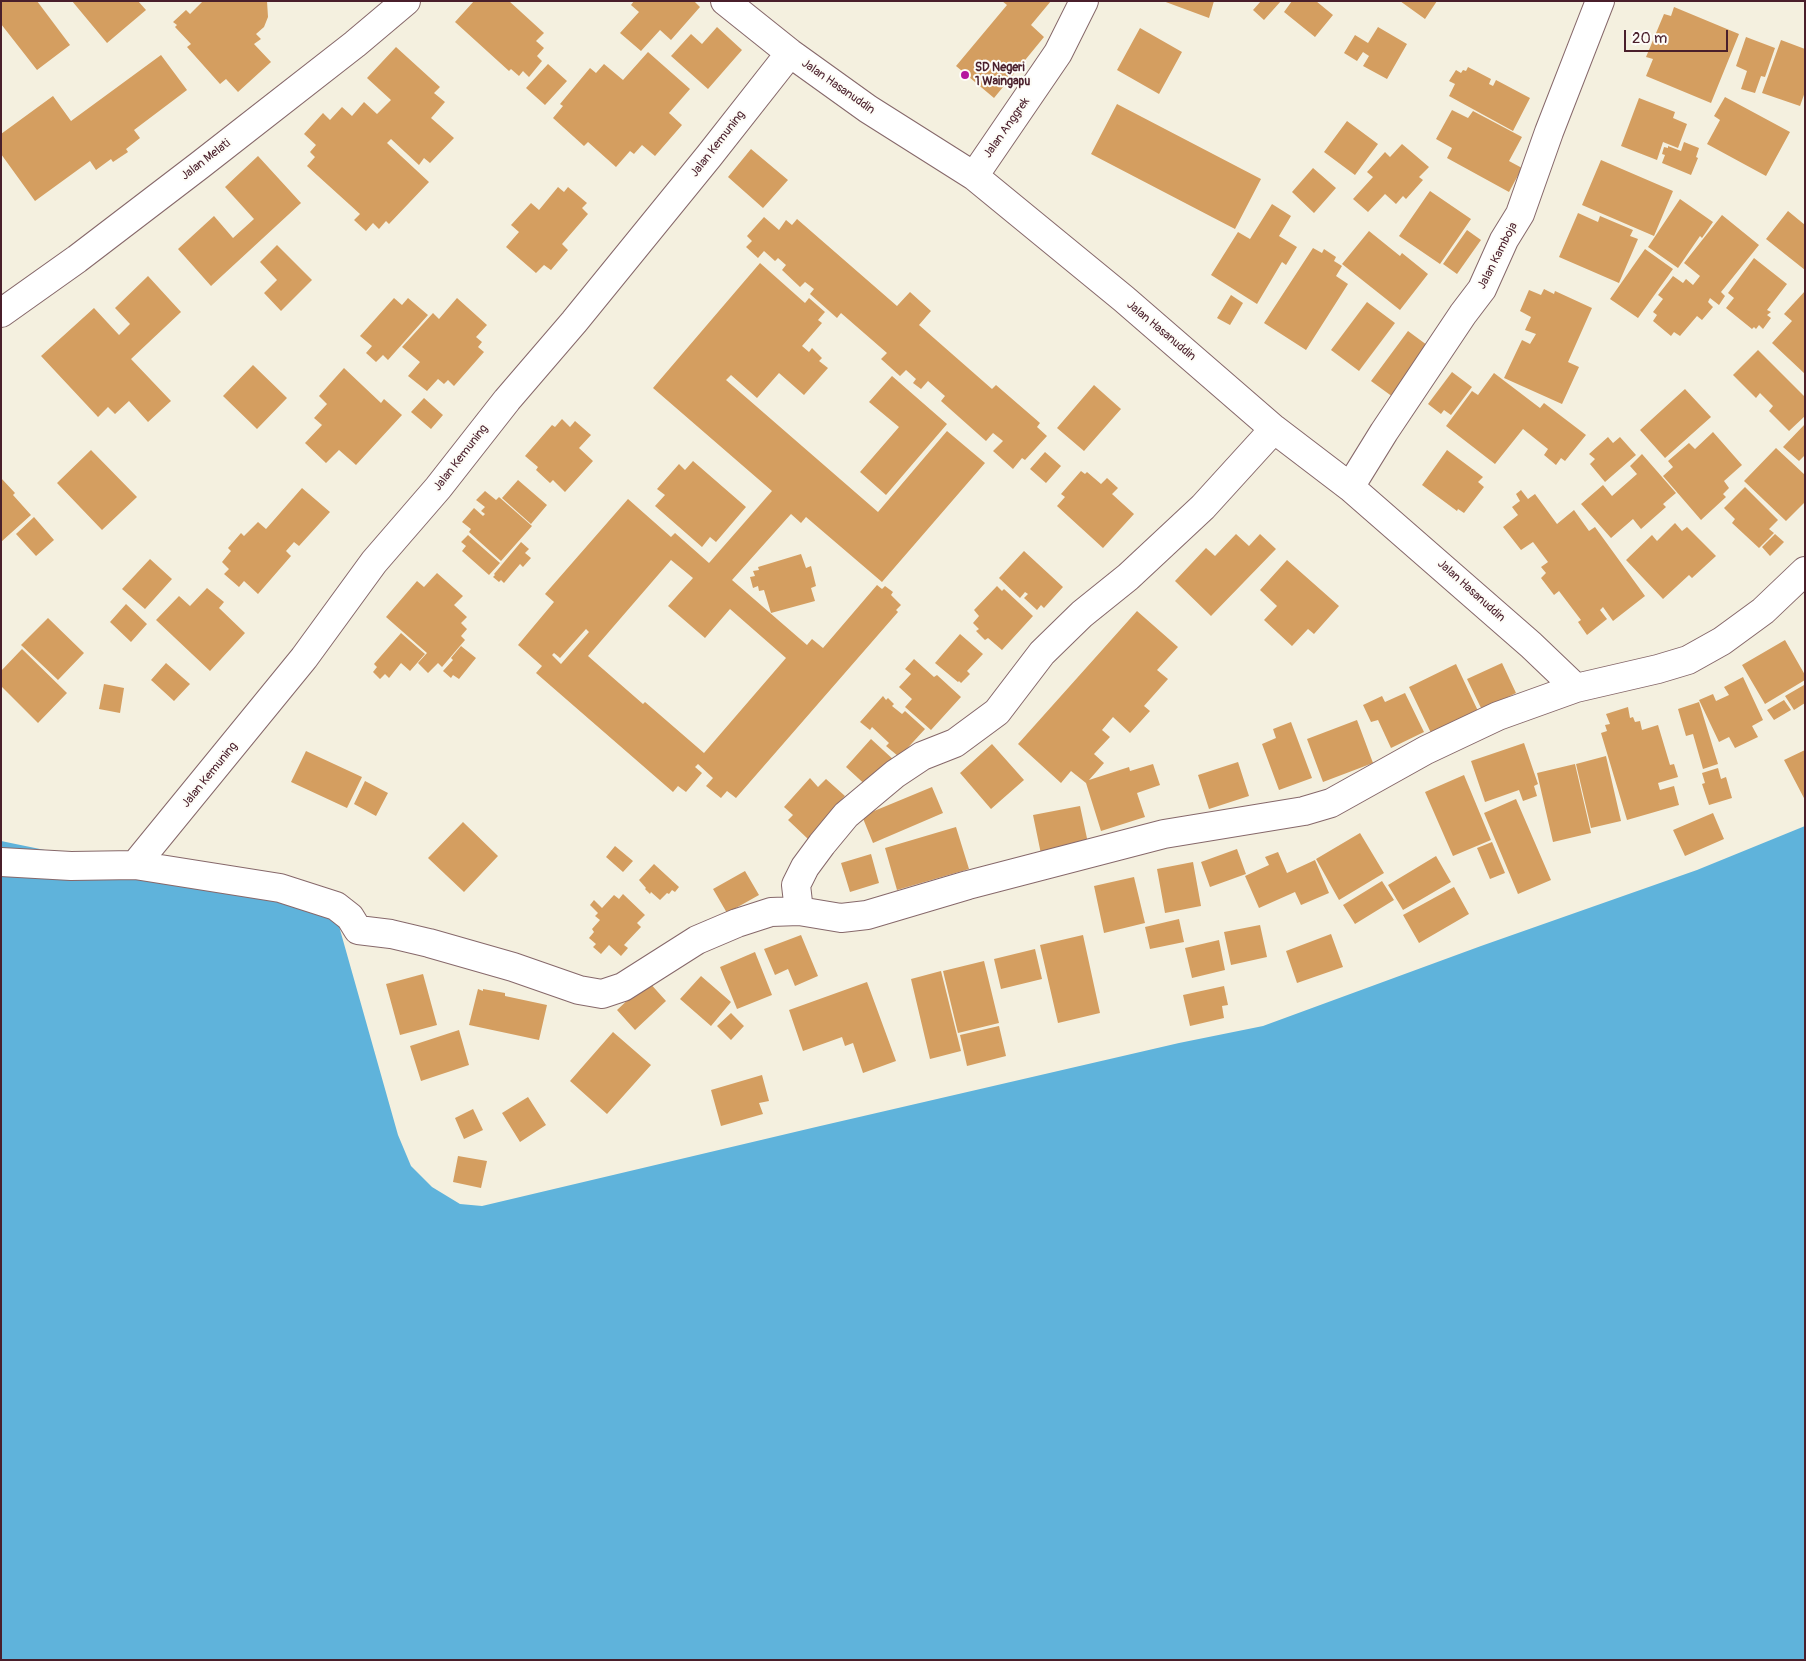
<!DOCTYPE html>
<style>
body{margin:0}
#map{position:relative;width:1806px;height:1661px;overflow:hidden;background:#f4f0df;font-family:Pangolin,sans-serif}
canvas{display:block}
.frame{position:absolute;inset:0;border:2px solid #4a1f2b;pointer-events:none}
.scale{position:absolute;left:1624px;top:30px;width:104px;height:22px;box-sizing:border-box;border:2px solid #4a1f2b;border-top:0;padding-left:6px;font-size:15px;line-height:18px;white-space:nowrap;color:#4a1f2b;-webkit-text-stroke:4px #fdfcf7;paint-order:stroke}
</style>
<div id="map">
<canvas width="1806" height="1661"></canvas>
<div class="frame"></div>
<div class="scale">20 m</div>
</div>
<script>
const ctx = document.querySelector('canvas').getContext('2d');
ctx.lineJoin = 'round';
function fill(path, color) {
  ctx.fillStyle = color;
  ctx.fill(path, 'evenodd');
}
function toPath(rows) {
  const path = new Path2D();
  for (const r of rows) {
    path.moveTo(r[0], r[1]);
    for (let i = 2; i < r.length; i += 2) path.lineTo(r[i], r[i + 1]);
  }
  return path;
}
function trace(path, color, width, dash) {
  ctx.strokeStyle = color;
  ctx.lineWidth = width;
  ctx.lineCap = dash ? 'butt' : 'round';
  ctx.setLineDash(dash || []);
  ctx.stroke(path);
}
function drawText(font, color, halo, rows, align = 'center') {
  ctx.font = font + ' Pangolin,sans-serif';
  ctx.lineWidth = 4;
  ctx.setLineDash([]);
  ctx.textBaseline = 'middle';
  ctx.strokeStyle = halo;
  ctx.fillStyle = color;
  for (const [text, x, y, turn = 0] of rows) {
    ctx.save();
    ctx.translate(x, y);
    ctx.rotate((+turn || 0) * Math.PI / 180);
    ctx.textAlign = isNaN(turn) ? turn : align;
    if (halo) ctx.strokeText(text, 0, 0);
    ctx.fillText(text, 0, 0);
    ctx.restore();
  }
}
fill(toPath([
 [1805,826,1805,1660,1,1660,1,841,327,908,337,919,398,1135,411,1166,432,1187,460,1204,482,1206,816,1127,1179,1043,1263,1026,1481,946,1697,870]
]), '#5fb3db');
fill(toPath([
 [1,1,37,1,70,45,37,70,1,24],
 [72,1,138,1,146,10,107,43],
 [203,1,267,1,268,17,264,27,256,34,261,39,254,44,271,62,238,92,226,79,220,84,187,47,191,44,175,27,177,25,173,22,186,10,190,14],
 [474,1,509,1,544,33,536,41,544,48,537,56,542,61,529,77,523,71,519,76,511,69,509,71,455,22],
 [634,1,694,1,700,7,671,40,660,30,641,51,620,33,639,12,631,5],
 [1002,1,1051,1,1031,25,1044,37,994,98,956,66,1007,5],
 [1163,1,1214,1,1209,18],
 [1261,1,1281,1,1264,20,1253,10],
 [1292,1,1316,1,1333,15,1315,37,1284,12],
 [1400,1,1437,1,1425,19],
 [1674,7,1739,34,1711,103,1646,76,1653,59,1646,57,1664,14,1671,16],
 [717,27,742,50,708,89,671,56,691,34,702,44],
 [1378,27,1407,44,1387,79,1363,66,1369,56,1363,52,1357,61,1344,53,1355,35,1368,43],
 [1140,28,1182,52,1159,94,1117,70],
 [1746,37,1775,48,1765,77,1761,76,1755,93,1741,89,1747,71,1736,66],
 [1781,40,1805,49,1805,92,1800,106,1762,93],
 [396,47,440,87,434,93,445,102,431,118,454,138,430,163,424,158,419,165,391,139,387,143,429,182,389,224,386,221,379,229,373,223,366,231,354,220,360,214,307,166,315,157,310,152,316,145,304,134,323,113,330,120,342,107,352,116,364,102,377,114,391,100,367,78],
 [648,52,690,89,669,113,682,125,655,156,642,145,634,154,630,151,616,167,588,142,584,146,553,118,563,106,560,104,590,68,596,73,604,64,623,80],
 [161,55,187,90,134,130,140,138,126,149,128,152,113,162,111,159,96,170,90,161,35,201,1,154,1,134,53,96,71,121],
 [548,64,567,81,545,105,526,88],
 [1468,67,1491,79,1489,84,1493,86,1496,80,1530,98,1513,131,1449,96,1455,84,1449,81,1456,70,1461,73,1463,70,1466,71],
 [1725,97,1790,132,1766,176,1707,144,1720,120,1714,116],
 [1639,98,1675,112,1673,118,1687,124,1678,148,1663,142,1657,160,1621,146],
 [1117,104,1261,179,1235,229,1091,154],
 [1452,110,1468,118,1473,111,1522,137,1509,161,1522,168,1509,192,1447,158,1452,148,1436,139],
 [1347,121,1378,144,1355,175,1324,152],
 [1684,142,1699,148,1696,157,1698,158,1691,175,1662,163,1665,155,1662,154,1664,147,1668,148,1668,146,1681,151],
 [1402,144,1429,167,1419,177,1423,180,1406,199,1403,196,1396,204,1385,194,1368,212,1353,199,1373,177,1367,172,1385,152,1390,157],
 [751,149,788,180,763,208,728,177],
 [258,156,301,203,211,286,178,249,214,216,233,238,254,219,225,187],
 [1601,160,1673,191,1654,236,1582,205],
 [1313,168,1336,188,1314,213,1292,192],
 [558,187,564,192,568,187,587,203,582,208,588,214,562,244,568,250,551,270,544,265,536,273,506,247,519,232,511,225,531,203,539,210],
 [1430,191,1471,219,1440,264,1399,236],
 [1680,199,1713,222,1702,238,1700,236,1678,268,1648,247],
 [1272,204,1291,216,1279,236,1297,247,1286,265,1282,262,1257,304,1211,275,1238,232,1250,239],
 [1788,211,1805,225,1805,270,1766,239],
 [1578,213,1598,222,1600,216,1633,230,1630,236,1638,239,1619,283,1559,257],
 [1722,215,1759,245,1721,292,1725,296,1719,305,1710,298,1708,302,1713,307,1702,320,1697,316,1680,336,1674,332,1671,336,1653,321,1657,315,1653,312,1663,299,1658,295,1673,276,1683,283,1686,279,1693,285,1700,276,1684,263],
 [764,217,779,230,786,220,792,225,797,219,897,306,910,292,931,311,919,325,992,389,996,385,1040,423,1037,427,1047,436,1025,460,1022,458,1013,469,993,451,1003,441,993,433,986,441,941,401,945,396,928,381,921,389,913,383,916,379,906,370,900,376,881,359,887,353,841,313,837,318,810,294,814,289,805,282,800,287,782,270,786,265,778,258,775,261,764,251,758,258,746,247,752,241,747,236],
 [1467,230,1481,240,1457,274,1443,264],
 [1369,231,1400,256,1402,253,1428,274,1400,310,1342,264],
 [277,245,312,280,281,311,264,293,277,280,260,262],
 [1313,248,1322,253,1324,249,1336,257,1334,261,1342,266,1336,276,1348,284,1306,350,1264,323],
 [1645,249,1673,269,1638,318,1610,299],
 [1754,258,1787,284,1767,310,1771,312,1767,315,1771,318,1763,329,1759,325,1756,329,1754,327,1752,329,1726,308,1734,298,1728,293],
 [760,263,805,303,809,298,825,312,818,320,822,323,802,346,809,352,812,348,822,358,819,361,828,368,804,395,779,373,757,398,731,375,726,380,878,512,947,431,985,463,882,582,806,517,801,523,791,514,732,580,807,645,812,639,823,648,877,585,882,589,885,586,893,592,891,595,901,605,896,610,898,612,736,798,727,791,721,798,706,786,713,778,698,764,695,767,702,773,686,792,678,786,673,792,536,673,542,666,518,645,554,602,545,594,628,499,671,537,675,533,709,563,772,491,653,388],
 [671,560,693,578,668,606,705,638,730,609,786,658,704,753,645,702,643,704,588,656],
 [586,629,589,632,561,664,552,655,554,653,560,658],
 [148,276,181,312,131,359,171,401,148,422,129,401,115,414,108,407,98,417,41,356,94,308,119,335,130,324,115,308],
 [1544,289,1554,294,1555,291,1592,308,1568,362,1579,367,1562,404,1504,378,1522,340,1530,344,1536,334,1525,330,1531,317,1520,311,1529,290,1541,295],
 [1805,291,1805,374,1772,343,1792,321,1784,314],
 [1231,295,1243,303,1230,325,1217,318],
 [394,298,402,305,408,298,428,315,388,360,383,355,376,362,366,353,372,346,360,336],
 [457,298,487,325,476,337,482,342,478,347,484,352,454,386,448,380,444,384,438,379,427,391,408,376,420,362,402,347,433,313,439,319],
 [1367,302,1395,323,1359,371,1331,350],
 [1408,331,1431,348,1393,397,1371,381],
 [1758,350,1805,397,1805,416,1789,431,1769,411,1773,406,1760,393,1756,398,1733,375],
 [253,365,287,398,257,429,223,396],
 [344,368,381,403,384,399,402,415,356,465,339,450,326,463,305,443,322,425,314,418,327,404,319,396],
 [1452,372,1472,387,1451,415,1444,410,1441,414,1428,404],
 [1494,373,1540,408,1544,403,1586,435,1565,461,1561,458,1556,465,1544,455,1548,449,1523,429,1495,464,1446,426,1472,391,1478,395],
 [892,376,947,424,886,495,860,472,899,427,869,402],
 [1094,385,1121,409,1084,451,1057,428],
 [1685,389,1711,417,1665,458,1640,430],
 [424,398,443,415,431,429,411,412],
 [562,419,570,427,575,421,591,435,579,448,593,461,565,492,553,480,550,483,536,470,538,467,525,456,552,425,555,427],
 [1805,424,1805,455,1799,461,1783,447],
 [1713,432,1742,465,1724,481,1729,488,1723,494,1726,497,1701,520,1663,476,1673,467,1668,461,1689,443,1695,449],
 [1608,437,1613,443,1620,437,1636,455,1605,482,1590,464,1595,459,1589,454],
 [1776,448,1805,475,1805,502,1786,521,1744,481],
 [91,450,137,497,102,530,57,483],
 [1447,450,1483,477,1478,482,1484,487,1464,513,1458,509,1457,511,1422,485],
 [1045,452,1061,466,1046,483,1030,469],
 [1642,454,1676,493,1663,504,1666,507,1641,529,1633,519,1611,538,1581,504,1603,485,1612,496,1637,474,1630,466],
 [693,461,746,507,716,542,710,537,702,547,655,506,665,495,657,489,679,464,685,470],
 [1081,471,1085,474,1087,472,1101,484,1107,478,1118,488,1112,494,1134,514,1103,548,1057,506,1065,497,1061,494],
 [1,478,15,493,13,495,31,515,1,542],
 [518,480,547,505,531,524,502,498],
 [1745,487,1778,520,1769,529,1774,533,1759,548,1732,523,1735,519,1724,508],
 [302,488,330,512,299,546,294,542,286,551,291,556,258,594,244,581,239,587,224,574,229,569,222,562,231,551,228,548,241,533,244,536,258,522,266,529],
 [1521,490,1528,499,1535,494,1557,524,1574,510,1589,531,1595,527,1645,596,1613,621,1603,607,1600,610,1607,619,1587,635,1578,622,1581,620,1559,591,1554,595,1541,578,1546,573,1541,567,1548,562,1533,542,1521,550,1503,527,1518,515,1512,507,1520,501,1516,494],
 [485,491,496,500,499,497,532,526,501,561,469,532,471,529,462,522,474,508,483,516,485,514,481,511,485,507,476,500],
 [34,517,54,540,36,556,16,534],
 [1675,523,1682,531,1687,527,1716,556,1692,578,1689,575,1663,599,1626,560,1652,535,1657,541],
 [1236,534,1249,546,1260,534,1276,549,1211,616,1175,581,1206,548,1215,556],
 [1775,534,1784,542,1770,556,1762,547],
 [468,535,500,563,489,575,462,551,466,546,461,542],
 [521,542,529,549,525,553,531,558,523,567,520,564,504,583,501,580,499,582,493,577,495,575,494,574],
 [1024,551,1063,587,1044,608,1041,605,1037,610,1024,598,1028,594,1025,592,1020,598,999,578],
 [801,554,806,568,811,566,816,586,811,588,815,601,771,613,764,590,759,591,758,586,753,588,750,577,755,576,753,571,759,570,758,567],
 [150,559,172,579,145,609,122,589],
 [1287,560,1339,606,1314,634,1308,629,1292,646,1264,620,1277,606,1260,590],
 [437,573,463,596,454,605,467,617,461,623,467,629,461,636,465,640,442,667,438,663,428,673,418,663,427,653,386,617,417,581,424,587],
 [997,586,1002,591,1004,589,1033,616,1002,650,988,638,985,640,976,631,979,629,973,623,979,616,974,610],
 [207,588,224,602,219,608,245,633,210,671,156,620,179,596,190,606],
 [126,604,147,624,131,642,110,622],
 [1137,611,1178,647,1157,670,1168,679,1144,706,1150,711,1130,733,1113,717,1102,730,1110,737,1094,754,1104,763,1089,780,1129,767,1130,771,1153,764,1160,785,1137,793,1145,817,1101,831,1086,783,1071,771,1061,783,1018,744],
 [48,618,84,653,58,680,21,645],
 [401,633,425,654,410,671,401,663,389,678,385,674,380,679,373,672,377,667,374,664],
 [960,634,983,654,967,671,970,674,961,683,959,681,958,682,935,663],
 [1785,640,1805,675,1805,680,1765,704,1742,665],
 [461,646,476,658,459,679,453,675,451,678,443,671,453,660,451,658],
 [22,649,67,693,38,723,1,686,1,671],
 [914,659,934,677,937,675,961,697,931,730,905,707,912,699,899,687,911,674,905,669],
 [166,663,190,684,174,701,151,680],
 [1502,663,1516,693,1482,710,1467,679],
 [1456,664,1478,711,1431,733,1409,687],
 [1743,677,1763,720,1752,726,1758,737,1735,748,1729,737,1719,742,1699,700,1713,694,1716,701,1729,695,1724,687],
 [104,684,124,688,120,713,99,709],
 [1804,685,1805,703,1794,710,1785,696],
 [1405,693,1424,732,1391,748,1378,720,1371,722,1363,705,1382,696,1385,702],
 [883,696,886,700,888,698,894,704,892,706,902,714,905,711,925,729,902,754,901,753,898,756,886,746,889,743,872,727,870,730,860,722],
 [1784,700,1791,710,1774,720,1767,710],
 [1699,702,1718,764,1703,769,1693,734,1686,736,1678,709],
 [1628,707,1630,718,1633,717,1635,722,1640,721,1642,730,1658,725,1670,765,1674,764,1678,777,1658,783,1660,790,1674,786,1679,805,1627,820,1601,733,1607,731,1605,725,1610,724,1606,714],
 [1357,720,1373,763,1323,782,1307,739],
 [1291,722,1312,778,1279,790,1262,744,1276,738,1273,729],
 [871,739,895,761,870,789,846,767],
 [1524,743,1538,784,1534,786,1537,796,1523,801,1519,790,1485,802,1471,761],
 [992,744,1024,780,991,809,960,773],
 [1805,750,1805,800,1784,760],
 [306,751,362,777,347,808,291,782],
 [1606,756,1621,821,1591,828,1576,764],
 [1238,762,1249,796,1209,809,1198,775],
 [1575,764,1591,833,1553,842,1537,773],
 [1718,768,1721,779,1726,777,1732,798,1709,805,1702,784,1705,783,1702,773],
 [1464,775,1491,840,1453,856,1425,792],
 [810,778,818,787,826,779,845,796,838,803,840,804,808,839,788,820,793,815,784,807],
 [365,781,388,793,376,816,354,804],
 [932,787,943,813,873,843,862,816],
 [1516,799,1551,880,1518,894,1484,813],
 [1080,806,1088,843,1041,854,1033,815],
 [1713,813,1724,839,1685,856,1673,830],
 [463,822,498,856,464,892,428,858],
 [956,827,969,869,897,890,885,848],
 [1360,833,1384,873,1339,900,1316,859],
 [1492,842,1505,873,1490,879,1477,848],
 [615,846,633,861,623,872,606,857],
 [1237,849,1246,874,1210,887,1201,862],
 [1278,852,1287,873,1315,860,1329,893,1301,905,1295,892,1259,908,1245,876,1269,865,1265,857],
 [871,854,879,883,850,892,841,863],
 [1436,856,1451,882,1403,910,1388,885],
 [1193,862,1201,906,1165,913,1157,869],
 [654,864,679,887,675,892,672,890,669,894,667,893,660,900,651,892,650,894,645,889,646,888,639,880],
 [745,871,759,895,727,913,713,889],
 [1134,877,1145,923,1104,933,1094,886],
 [1382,881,1394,900,1355,924,1343,905],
 [1454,887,1469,914,1419,943,1403,915],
 [623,894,645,915,637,923,641,927,624,945,628,948,621,956,609,945,601,954,593,947,596,944,589,938,594,932,592,929,600,920,595,916,598,913,590,905,594,900,602,908,614,895,619,899],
 [1179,919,1184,942,1150,949,1145,927],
 [1260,925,1267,957,1231,965,1224,932],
 [1331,934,1343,967,1297,983,1286,951],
 [801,935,818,976,795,986,788,969,775,975,764,949],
 [1083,935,1100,1013,1058,1023,1040,945],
 [1219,940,1225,970,1192,978,1185,948],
 [1035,949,1042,979,1001,989,994,959],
 [755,952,772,995,737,1009,720,967],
 [984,961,999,1023,958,1033,943,971],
 [941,971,961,1051,930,1059,911,979],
 [423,974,437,1025,400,1035,386,984],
 [701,976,731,1002,711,1026,680,999],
 [648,981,666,1001,635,1030,617,1010],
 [867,982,896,1061,863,1073,853,1043,845,1046,842,1037,803,1051,789,1010],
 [1224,986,1228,1005,1222,1006,1224,1018,1190,1026,1183,995],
 [478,989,483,991,483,989,505,993,505,996,547,1005,539,1040,469,1025],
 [731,1013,744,1026,731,1040,717,1026],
 [999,1026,1006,1056,967,1066,960,1035],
 [459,1030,469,1065,421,1081,410,1046],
 [613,1032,651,1065,607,1114,570,1081],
 [762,1075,769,1101,759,1103,763,1114,721,1126,711,1090],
 [528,1097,546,1125,520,1142,502,1113],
 [473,1109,483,1130,464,1139,455,1118],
 [458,1156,487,1161,481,1188,453,1182]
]), '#d49e60');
const minor = toPath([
 [725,1,790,53,868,109,974,176,1124,299,1274,429,1350,487,1531,645,1576,688],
 [974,176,1058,53,1084,1],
 [1,313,77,259,200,165,355,44,406,1],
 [1350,487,1384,432,1463,314,1482,289,1504,240,1520,214,1549,132,1600,1],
 [1,862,71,866,135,865,280,888,336,906,350,917,358,930,391,934,429,943,513,967,579,990,602,994,623,987,697,940,737,923,771,912,799,911,841,918,867,915,968,885,1164,834,1304,811,1331,803,1426,750,1498,716,1576,688,1658,669,1688,660,1722,641,1763,611,1805,571],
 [135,865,304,658,374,562,438,488,507,400,574,322,709,156,790,53],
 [799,911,796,885,805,867,822,844,846,815,895,774,922,756,955,743,997,712,1042,653,1082,614,1128,577,1203,507,1274,429]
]);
trace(minor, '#86686a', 30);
trace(minor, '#fff', 28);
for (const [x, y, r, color] of [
 [965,75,5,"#b5179e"]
]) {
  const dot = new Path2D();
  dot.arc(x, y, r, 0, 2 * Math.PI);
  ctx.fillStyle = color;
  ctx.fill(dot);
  trace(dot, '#fdfcf7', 2);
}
drawText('bold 12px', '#4a1f2b', '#fdfcf7', [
 ["SD Negeri",975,68],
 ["1 Waingapu",975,82]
], 'left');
drawText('12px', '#4a1f2b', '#fdfcf7', [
 ["Jalan Hasanuddin",838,87,35],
 ["Jalan Anggrek",1007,128,-55],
 ["Jalan Kemuning",718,144,-52],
 ["Jalan Melati",206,160,-38],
 ["Jalan Kamboja",1498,256,-63],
 ["Jalan Hasanuddin",1161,331,40],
 ["Jalan Kemuning",461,458,-52],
 ["Jalan Hasanuddin",1471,591,42],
 ["Jalan Kemuning",210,775,-51]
]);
</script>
